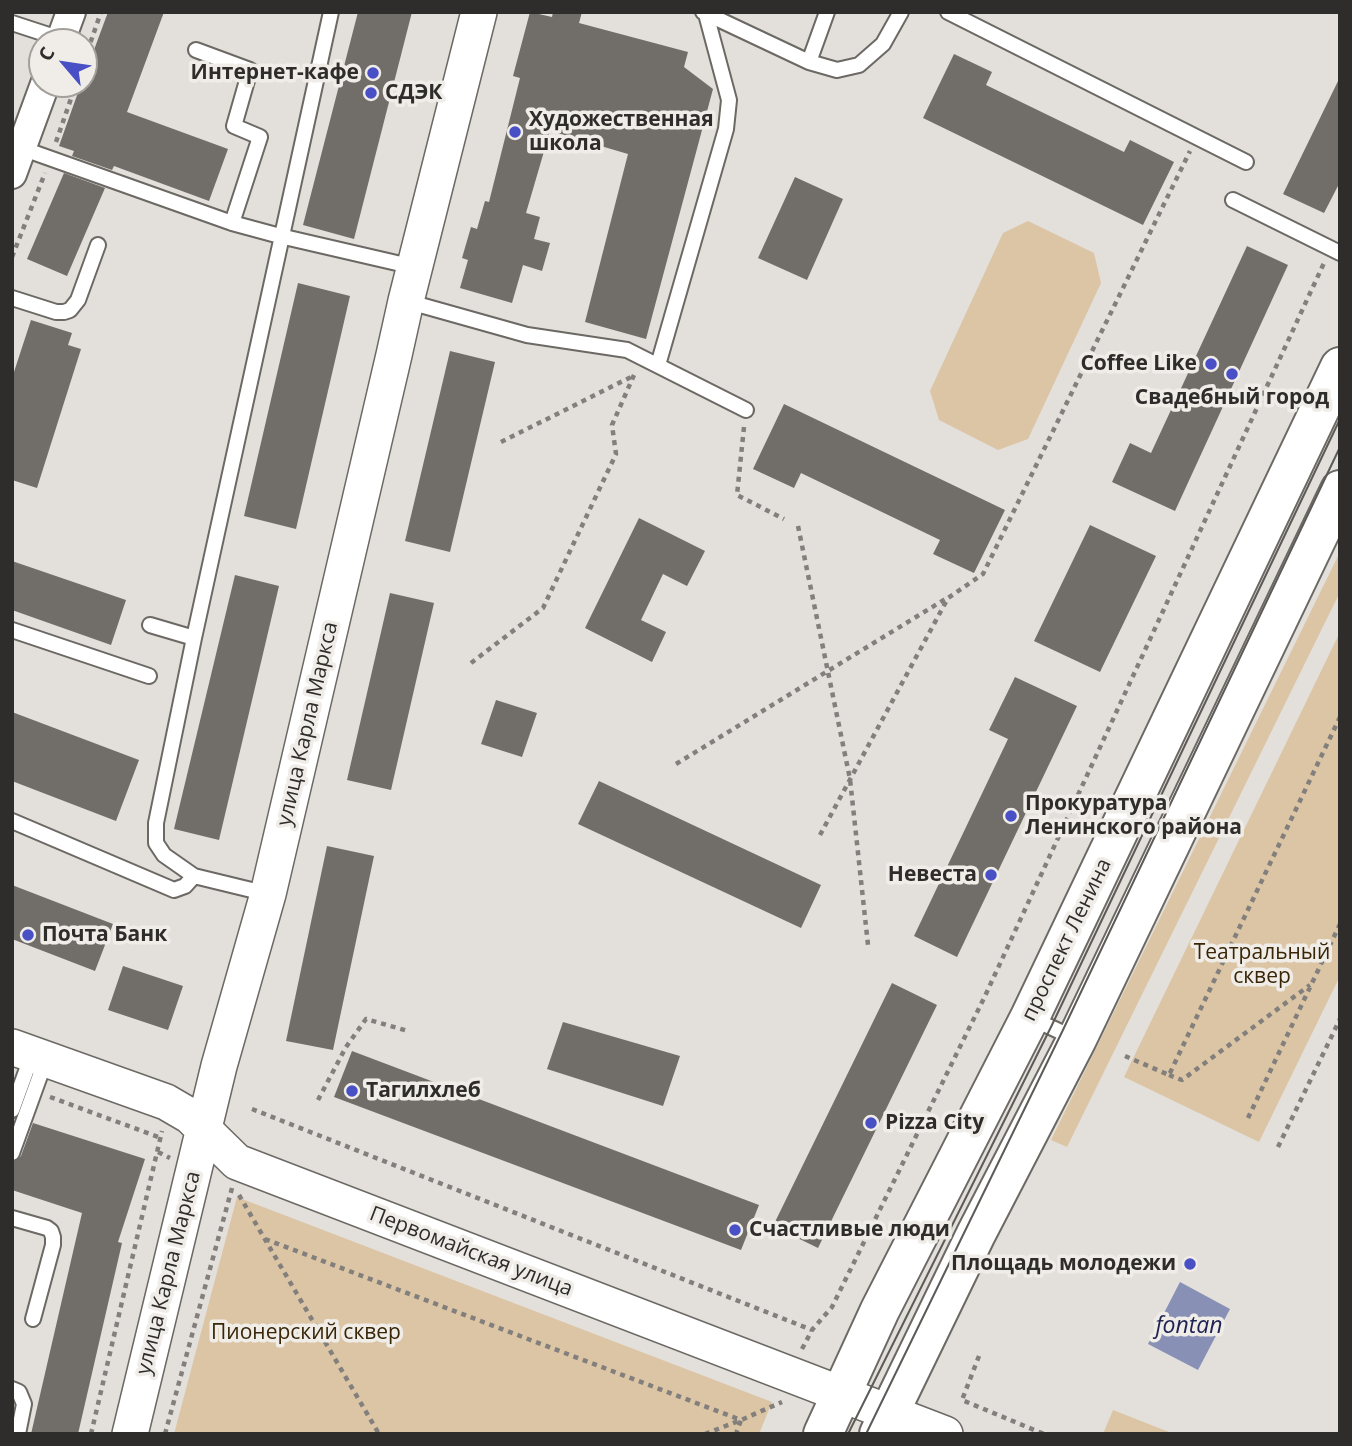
<!DOCTYPE html>
<meta charset="utf-8">
<style>
body{margin:0}
#map{position:relative;width:1352px;height:1446px;overflow:hidden;background:#e3dfdb;font-family:"Open Sans",sans-serif}
canvas{display:block}
.frame{position:absolute;inset:0;border:14px solid #2f2d2b;pointer-events:none}
.north{position:absolute;left:28px;top:28px;width:70px;height:70px;box-sizing:border-box;background:#f0ede8;border:2px solid #a3a09c;border-radius:50%;rotate:299deg;font-size:19px;font-weight:700;line-height:28px;text-align:center;color:#2f2d2b}
.north::after{content:'';display:block;margin:auto;width:24px;height:32px;background:#494fc5;clip-path:polygon(50% 0,100% 100%,50% 72%,0 100%)}
</style>
<div id="map">
<canvas width="1352" height="1446"></canvas>
<div class="frame"></div>
<div class="north">С</div>
</div>
<script>
const ctx = document.querySelector('canvas').getContext('2d');
ctx.lineJoin = 'round';
function fill(path, color) {
  ctx.fillStyle = color;
  ctx.fill(path, 'evenodd');
}
function toPath(rows) {
  const path = new Path2D();
  for (const r of rows) {
    path.moveTo(r[0], r[1]);
    for (let i = 2; i < r.length; i += 2) path.lineTo(r[i], r[i + 1]);
  }
  return path;
}
function trace(path, color, width, dash) {
  ctx.strokeStyle = color;
  ctx.lineWidth = width;
  ctx.lineCap = dash ? 'butt' : 'round';
  ctx.setLineDash(dash || []);
  ctx.stroke(path);
}
function drawText(font, color, halo, rows, align = 'center') {
  ctx.font = font + ' "Open Sans",sans-serif';
  ctx.lineWidth = 7;
  ctx.setLineDash([]);
  ctx.textBaseline = 'middle';
  ctx.strokeStyle = halo;
  ctx.fillStyle = color;
  for (const [text, x, y, turn = 0] of rows) {
    ctx.save();
    ctx.translate(x, y);
    ctx.rotate((+turn || 0) * Math.PI / 180);
    ctx.textAlign = isNaN(turn) ? turn : align;
    if (halo) ctx.strokeText(text, 0, 0);
    ctx.fillText(text, 0, 0);
    ctx.restore();
  }
}
fill(toPath([
 [1028,221,1094,253,1101,283,1028,439,998,450,939,420,930,391,1003,233],
 [1340,552,1340,592,1067,1147,1051,1140],
 [1340,632,1340,976,1259,1142,1124,1077],
 [237,1197,772,1402,759,1434,174,1434],
 [1113,1410,1174,1434,1103,1434]
]), '#dcc5a5');
fill(toPath([
 [1180,1282,1230,1309,1198,1370,1148,1344]
]), '#8890b5');
fill(toPath([
 [108,12,164,12,127,112,228,149,209,201,114,166,112,170,72,156,74,151,59,146,81,84,84,84,84,77],
 [358,12,412,12,354,239,303,225],
 [530,12,552,17,553,12,582,12,579,23,688,52,684,67,713,89,646,339,585,322,628,154,550,131,526,213,540,217,534,239,550,243,542,271,523,265,512,303,460,288,468,260,462,258,471,227,477,229,485,201,489,202,520,78,513,76],
 [954,54,992,72,986,85,1124,152,1130,140,1174,162,1143,225,923,118],
 [1340,77,1340,182,1324,213,1283,194],
 [64,173,105,188,67,276,27,259],
 [795,177,843,199,807,280,758,258],
 [1247,246,1288,265,1175,511,1112,482,1130,443,1151,453],
 [298,283,350,296,296,529,244,516],
 [31,320,72,333,68,345,81,349,37,488,12,480,12,378],
 [450,351,495,362,450,552,405,541],
 [784,404,1005,510,974,573,933,554,940,540,801,473,794,488,753,469],
 [639,518,705,551,687,586,663,574,641,620,666,632,652,662,585,628],
 [1090,525,1156,556,1100,672,1034,641],
 [12,561,126,600,111,645,12,610],
 [235,575,279,586,219,840,174,829],
 [390,593,434,603,391,790,347,780],
 [1015,677,1077,706,957,957,914,936,1008,739,989,730],
 [496,700,537,713,522,757,481,744],
 [12,712,139,760,116,821,12,781],
 [599,781,821,885,801,928,578,824],
 [327,846,374,856,333,1050,286,1041],
 [12,885,113,924,95,971,12,939],
 [123,966,183,986,168,1030,108,1010],
 [892,983,937,1005,818,1248,773,1226],
 [563,1022,680,1056,663,1106,547,1069],
 [352,1051,759,1205,741,1250,334,1097],
 [33,1123,145,1159,118,1242,122,1243,78,1434,31,1434,82,1213,12,1190,12,1168,14,1162,21,1156]
]), '#716e6a');
const service = toPath([
 [703,12,809,62,837,70,859,65,883,44,901,12],
 [948,12,1246,162],
 [12,23,61,39],
 [196,50,250,70,234,126,260,137,232,223],
 [809,62,827,12],
 [21,148,232,223,280,236,414,267],
 [1233,200,1340,253],
 [12,298,56,312,64,312,70,310,78,300,98,245],
 [406,301,527,335,627,350,746,410],
 [658,365,726,129,729,100,706,14],
 [150,625,194,638],
 [12,630,149,676],
 [12,821,174,890,185,886,194,876,268,894],
 [194,876,164,855,156,843,156,823,194,638,331,12],
 [1031,1018,1076,1039],
 [12,1110,32,1055],
 [12,1153,46,1059],
 [12,1218,47,1228,51,1231,53,1237,53,1245,33,1319],
 [12,1389,19,1392,24,1404,18,1434]
]);
const minor = toPath([
 [60,42,71,12],
 [12,174,45,84]
]);
const tertiary = toPath([
 [12,1047,166,1102,190,1116,237,1162,945,1434],
 [130,1434,219,1066,268,894,394,355,406,301,479,12]
]);
const secondary = toPath([
 [823,1434,880,1310,1030,1017,1340,367],
 [879,1434,976,1234,1077,1039,1340,490]
]);
trace(service, '#6c6964', 18);
trace(minor, '#6c6964', 32);
trace(tertiary, '#6c6964', 38);
trace(secondary, '#6c6964', 42);
trace(toPath([
 [84,61,101,12],
 [56,142,76,84],
 [12,257,45,173],
 [744,427,737,495,784,519],
 [501,442,635,375],
 [798,526,850,779,868,945],
 [471,663,543,608,616,454,612,425,634,375],
 [676,764,947,598],
 [820,835,948,598,983,574,1190,151],
 [1125,1056,1169,1075,1340,717],
 [1169,1075,1182,1080,1310,985],
 [50,1097,161,1138],
 [318,1100,346,1047,366,1019,408,1031],
 [252,1109,812,1330],
 [1248,1118,1340,924],
 [1278,1147,1340,1019],
 [158,1152,170,1158],
 [239,1195,379,1434],
 [265,1239,741,1420,736,1434],
 [802,1349,812,1330,832,1307,985,996,1324,263],
 [979,1356,962,1400,1044,1434],
 [91,1434,162,1131],
 [165,1434,232,1188],
 [705,1434,741,1420,782,1402]
]), '#827f7c', 4.5, [5, 5]);
trace(service, '#fff', 14);
trace(minor, '#fff', 28);
trace(tertiary, '#fff', 35);
trace(secondary, '#fff', 38);
trace(toPath([
 [848,1434,1051,1027,1340,419],
 [866,1434,1062,1032,1340,447]
]), '#5d5b58', 2);
for (const [x, y, r, color] of [
 [373,73,7,"#494fc5"],
 [371,93,7,"#494fc5"],
 [515,132,7,"#494fc5"],
 [1211,364,7,"#494fc5"],
 [1232,374,7,"#494fc5"],
 [1011,816,7,"#494fc5"],
 [991,875,7,"#494fc5"],
 [28,935,7,"#494fc5"],
 [352,1091,7,"#494fc5"],
 [871,1123,7,"#494fc5"],
 [735,1230,7,"#494fc5"],
 [1190,1264,7,"#494fc5"]
]) {
  const dot = new Path2D();
  dot.arc(x, y, r, 0, 2 * Math.PI);
  ctx.fillStyle = color;
  ctx.fill(dot);
  trace(dot, '#f0ede8', 2.5);
}
drawText('bold 21px', '#2f2d2b', '#f0ede8', [
 ["Интернет-кафе",359,73,"right"],
 ["СДЭК",385,93],
 ["Художественная",529,120],
 ["школа",529,144],
 ["Coffee Like",1197,364,"right"],
 ["Свадебный город",1232,398,"center"],
 ["Прокуратура",1025,804],
 ["Ленинского района",1025,828],
 ["Невеста",977,875,"right"],
 ["Почта Банк",42,935],
 ["Тагилхлеб",366,1091],
 ["Pizza City",885,1123],
 ["Счастливые люди",749,1230],
 ["Площадь молодежи",1176,1264,"right"]
], 'left');
drawText('21px', '#2f2d2b', '#f0ede8', [
 ["улица Карла Маркса",308,724,-77],
 ["проспект Ленина",1067,940,-64],
 ["Первомайская улица",471,1252,21],
 ["улица Карла Маркса",169,1273,-76]
]);
drawText('21px', '#382607', '#f0ede8', [
 ["Театральный",1262,953],
 ["сквер",1262,977],
 ["Пионерский сквер",306,1333]
]);
drawText('italic 23px', '#1e2353', '#f0ede8', [
 ["fontan",1189,1326]
]);
</script>
